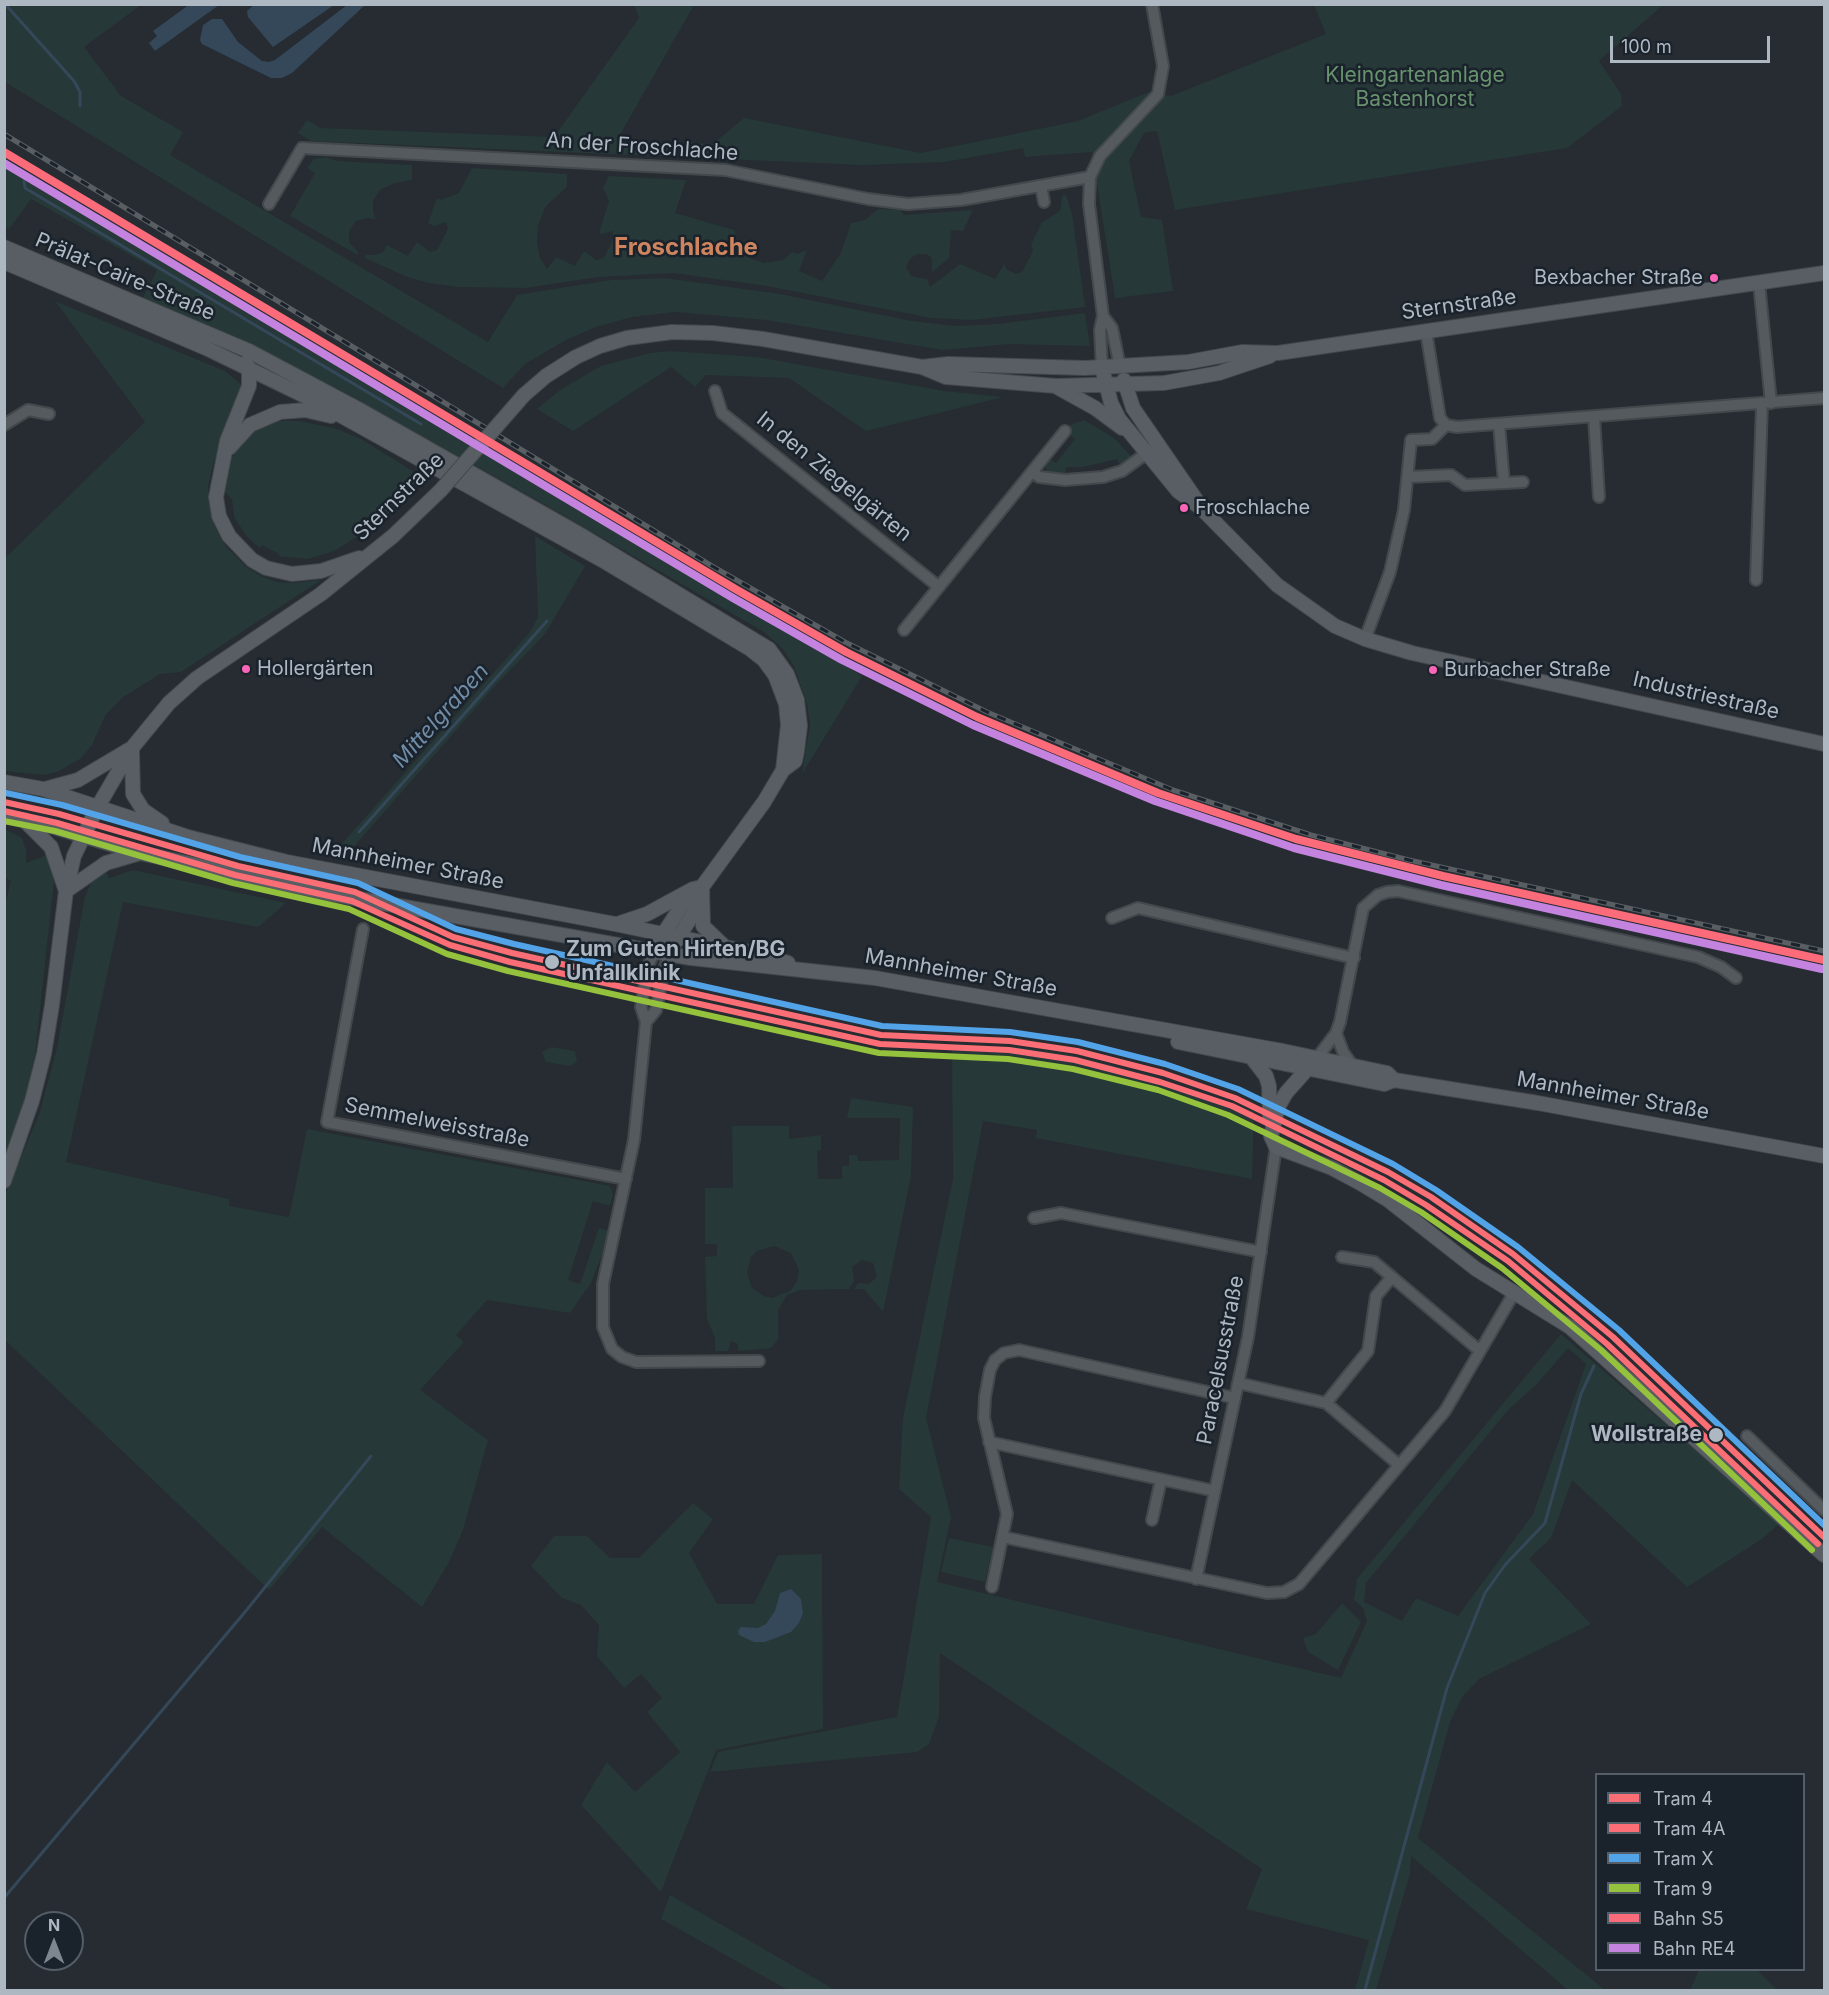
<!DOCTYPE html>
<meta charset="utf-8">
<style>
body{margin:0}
#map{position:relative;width:1829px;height:1995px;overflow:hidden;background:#262c31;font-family:Inter,sans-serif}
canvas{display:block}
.frame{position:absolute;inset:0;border:6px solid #aeb8c3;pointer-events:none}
.legend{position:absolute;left:1595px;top:1773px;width:210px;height:198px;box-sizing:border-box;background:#1a222b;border:2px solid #555e68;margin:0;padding:8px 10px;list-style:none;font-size:18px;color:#aeb8c3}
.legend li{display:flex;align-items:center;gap:12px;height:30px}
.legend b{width:30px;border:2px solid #555e68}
.north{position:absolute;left:24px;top:1911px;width:60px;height:60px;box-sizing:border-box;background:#1a222b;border:2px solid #555e68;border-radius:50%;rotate:0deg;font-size:16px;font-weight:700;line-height:24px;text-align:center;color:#aeb8c3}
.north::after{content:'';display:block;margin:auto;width:21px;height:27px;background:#7e8790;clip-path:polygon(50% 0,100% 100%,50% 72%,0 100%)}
.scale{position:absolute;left:1610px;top:36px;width:160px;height:27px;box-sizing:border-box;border:3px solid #aeb8c3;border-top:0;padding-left:8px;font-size:18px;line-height:21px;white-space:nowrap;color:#aeb8c3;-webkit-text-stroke:4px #1a222b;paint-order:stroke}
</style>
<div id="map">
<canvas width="1829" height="1995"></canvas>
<div class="frame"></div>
<ul class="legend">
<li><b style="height:8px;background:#fb6e76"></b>Tram 4</li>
<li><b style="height:8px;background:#fb6e76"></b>Tram 4A</li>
<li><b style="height:8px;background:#53a3e8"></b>Tram X</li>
<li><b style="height:8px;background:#95c23d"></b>Tram 9</li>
<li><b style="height:8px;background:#fb6b79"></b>Bahn S5</li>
<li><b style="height:8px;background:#c483df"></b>Bahn RE4</li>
</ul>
<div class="north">N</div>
<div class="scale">100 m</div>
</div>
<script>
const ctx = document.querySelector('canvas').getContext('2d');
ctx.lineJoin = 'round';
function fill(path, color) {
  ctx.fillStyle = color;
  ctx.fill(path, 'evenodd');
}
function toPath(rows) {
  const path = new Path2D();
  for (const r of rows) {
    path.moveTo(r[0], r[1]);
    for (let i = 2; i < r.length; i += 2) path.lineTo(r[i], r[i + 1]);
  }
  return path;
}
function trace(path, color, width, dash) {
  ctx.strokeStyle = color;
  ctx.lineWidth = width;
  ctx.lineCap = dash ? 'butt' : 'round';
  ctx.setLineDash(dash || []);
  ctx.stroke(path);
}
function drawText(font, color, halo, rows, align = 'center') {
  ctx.font = font + ' Inter,sans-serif';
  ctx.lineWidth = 5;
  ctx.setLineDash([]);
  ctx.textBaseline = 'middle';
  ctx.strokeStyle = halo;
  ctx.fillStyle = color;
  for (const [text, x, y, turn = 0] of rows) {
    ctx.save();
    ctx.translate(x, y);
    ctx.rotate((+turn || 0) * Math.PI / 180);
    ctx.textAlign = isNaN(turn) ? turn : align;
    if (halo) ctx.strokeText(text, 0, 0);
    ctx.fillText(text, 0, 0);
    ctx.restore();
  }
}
fill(toPath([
 [4,5,141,5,84,47,121,96,183,132,170,155,488,342,517,295,611,280,664,278,780,294,912,321,956,326,997,324,1085,313,1090,346,1009,344,942,350,766,320,675,312,632,317,596,327,566,340,525,364,503,388,5,82],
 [634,5,694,5,617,140,713,144,744,118,921,153,1078,121,1149,92,1171,96,1326,34,1314,5,1663,5,1599,61,1621,94,1622,106,1567,148,1175,210,1157,131,1144,133,1129,161,1141,217,1162,220,1173,291,1115,298,1092,152,1025,157,1023,148,945,162,863,165,311,141,298,133,307,120,321,128,554,137,639,18],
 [326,157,337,161,412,165,412,180,395,183,380,190,373,201,373,212,376,219,367,218,356,221,349,231,349,242,358,252,358,255,290,216,315,173,307,168,314,159],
 [4,165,862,676,802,774,810,725,807,703,794,666,782,648,764,632,537,500,340,390,228,337,142,300,157,270,31,199,9,229,5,226],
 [472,168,567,174,567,187,546,206,538,225,537,242,540,258,547,269,556,257,575,266,584,251,596,260,604,258,614,237,612,231,602,234,599,233,609,201,603,188,609,176,686,180,675,213,734,230,742,252,752,259,764,263,783,260,792,252,797,254,807,250,799,271,822,281,841,253,851,223,865,220,878,209,900,210,904,215,973,210,963,231,951,230,949,258,932,272,932,258,926,254,917,254,910,259,906,267,911,276,927,279,930,287,960,264,995,279,1005,263,1006,269,1016,274,1022,272,1033,251,1031,245,1042,222,1060,211,1062,196,1066,195,1072,214,1085,307,972,320,931,318,767,286,674,273,598,277,525,288,459,287,429,283,407,277,365,258,366,255,376,255,383,252,387,245,408,256,417,242,430,252,437,250,448,229,446,222,434,226,428,223,437,198,441,200,459,193],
 [55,301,225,371,243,386,213,464,208,486,210,508,216,529,227,548,245,566,261,576,277,582,294,583,321,580,181,672,160,674,122,698,106,714,92,745,80,759,57,772,44,775,5,771,5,558,145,422],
 [670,351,757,357,944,391,1003,397,866,431,789,378,706,375,695,387,671,367,573,431,537,409,560,390,601,366,650,353],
 [1084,420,1114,438,1131,456,1119,464,1117,459,1083,467,1066,467,1065,475,1047,472,1045,464,1049,459,1056,463,1075,439,1065,431,1065,427],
 [275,421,300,421,337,429,361,439,424,478,403,502,372,527,334,551,308,559,278,556,279,554,262,545,260,548,247,537,234,517,232,499,223,490,226,468,239,446,255,431],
 [535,536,585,566,545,634,494,687,342,860,330,857,530,632,538,617],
 [5,829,22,838,26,850,26,863,45,856,51,858,54,881,35,1055,26,1099,5,1164,4,909,11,881,5,878],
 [104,870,110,878,133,870,286,903,258,927,123,902,66,1162,229,1199,229,1206,289,1217,307,1129,610,1186,613,1195,610,1206,593,1201,568,1280,580,1284,599,1228,611,1232,591,1283,570,1313,487,1300,456,1335,464,1342,420,1390,488,1440,463,1530,449,1562,422,1607,322,1527,269,1590,5,1340,5,1194,39,1115,57,1048,85,896,91,883],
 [551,1047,575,1051,577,1062,570,1066,546,1062,542,1052],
 [952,1047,1015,1047,1067,1054,1150,1075,1254,1111,1252,1179,1036,1138,1037,1130,983,1121,926,1418,951,1517,937,1582,1341,1678,1367,1621,1363,1608,1354,1600,1357,1579,1561,1334,1780,1523,1762,1539,1687,1587,1572,1480,1551,1538,1529,1559,1591,1624,1479,1679,1462,1697,1450,1722,1418,1838,1605,1990,1568,1990,1411,1856,1410,1874,1376,1990,1355,1990,1369,1940,1246,1909,1262,1869,940,1653,939,1717,929,1744,917,1752,710,1772,718,1752,897,1717,931,1517,899,1489,903,1418,953,1179],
 [1568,1348,1586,1364,1533,1514,1458,1616,1416,1598,1402,1621,1364,1602,1366,1583,1508,1410,1537,1384],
 [851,1098,913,1107,911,1176,883,1312,864,1289,854,1289,858,1283,869,1284,877,1277,873,1263,862,1260,852,1267,854,1281,849,1289,800,1290,787,1295,778,1310,778,1339,771,1348,738,1351,738,1344,731,1341,728,1351,715,1351,715,1338,707,1319,705,1257,717,1256,717,1244,705,1244,705,1188,733,1188,732,1126,789,1126,789,1139,821,1135,821,1150,817,1151,818,1179,842,1179,842,1166,849,1166,849,1155,857,1155,858,1161,899,1160,900,1118,847,1118],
 [774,1246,791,1253,799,1270,797,1281,790,1291,772,1298,764,1296,752,1288,747,1272,751,1257,757,1251],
 [693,1503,713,1519,689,1553,717,1604,754,1604,778,1555,822,1554,823,1729,716,1750,661,1892,581,1805,607,1762,635,1792,680,1752,647,1712,662,1698,641,1674,624,1688,597,1656,599,1625,581,1605,562,1598,531,1566,554,1536,587,1536,610,1558,639,1558],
 [949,1538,993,1547,985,1582,941,1572],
 [1342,1603,1361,1622,1338,1670,1308,1652,1303,1638,1316,1634],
 [670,1895,835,1990,788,1990,661,1919],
 [1699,1970,1757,1970,1777,1990,1690,1990]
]), '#263838');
fill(toPath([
 [190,4,219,5,155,51,149,43,157,36,153,31],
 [254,5,254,4,334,5,273,47,248,17,247,11],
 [347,5,365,5,292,73,282,78,271,78,202,44,200,40,203,25,212,19,222,19,238,42,262,61,269,62,275,60],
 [791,1589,801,1599,803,1613,799,1623,791,1632,765,1642,754,1642,739,1635,738,1631,741,1627,758,1628,766,1624,775,1611,780,1593]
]), '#35485a');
trace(toPath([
 [5,4,74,81,80,92,80,106],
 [24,181,25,188,421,424],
 [359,832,547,621],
 [4,1898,245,1612,371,1456],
 [1365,1990,1447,1688,1485,1593,1505,1565,1545,1523,1581,1394,1594,1366]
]), '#35485a', 3);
const street = toPath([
 [1041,186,1044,202],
 [269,204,302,148,725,170,868,199,908,204,961,200,1090,177],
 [1759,283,1771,403],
 [1103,316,1112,328,1120,367],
 [1426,331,1440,418,1446,425,1457,427,1824,398],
 [1102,368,1100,330,1103,316,1089,204,1090,177,1100,156,1158,94,1163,66,1152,4],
 [715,391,722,413,939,587],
 [1594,417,1599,497],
 [1499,424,1504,483],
 [4,425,28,410,49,414],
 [1033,472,1039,477,1065,480,1103,477,1122,471,1151,450],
 [1408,477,1451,475,1465,485,1523,482],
 [1756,580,1762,404],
 [904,630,1065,431],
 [1365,639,1390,572,1404,510,1411,440,1432,439,1446,425],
 [1112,918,1138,908,1354,958],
 [363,929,327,1122,626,1179],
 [654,952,648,966,641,1007,646,1022,634,1140,603,1284,603,1327,612,1349,622,1357,636,1362,759,1361],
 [646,1022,656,1010,664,969,670,954],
 [1336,1033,1343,1052,1353,1066],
 [1317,1058,1336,1033,1340,1022,1363,908,1378,895,1387,892,1398,891,1698,957,1721,967,1736,978],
 [1034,1218,1061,1213,1261,1252],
 [1342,1257,1374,1262,1392,1277],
 [1238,1383,1326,1403,1399,1465],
 [1326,1403,1368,1351,1376,1296,1392,1277,1480,1351],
 [1747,1436,1824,1510],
 [989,1442,1215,1491],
 [1152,1520,1161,1480],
 [1003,1537,1267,1593,1284,1592,1299,1584,1445,1411,1514,1293],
 [1196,1579,1248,1337,1276,1147],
 [992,1587,1007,1514,984,1418,985,1397,990,1370,995,1360,1004,1353,1019,1350,1235,1398]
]);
const secondary = toPath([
 [4,247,249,351,360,410,581,535,769,649,787,674,797,700,800,726,797,751,795,761,783,770,764,802,702,887,703,926,726,948],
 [4,262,208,349,311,399,602,560,750,649,764,660,775,675,786,704,788,725,783,770],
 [245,363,249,368,249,386,227,441,216,497,219,516,229,536,252,560,266,568,292,574,321,571,359,558],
 [922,367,948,364,1085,368,1188,362,1242,352,1278,353,1824,273],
 [1102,368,1111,403,1119,419,1178,491,1201,508,1277,585,1335,626,1365,639,1412,653,1824,744],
 [1124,380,1133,408,1197,501],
 [1057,387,1095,408,1122,428],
 [524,395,546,376,576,357,600,346,627,338,672,332,713,333,763,339,922,367,946,377,1056,386,1164,383,1219,373,1270,356],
 [229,448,250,425,280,412,305,410,331,416],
 [132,750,133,794,143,810,162,823],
 [4,782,43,789,188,837,287,862,615,924,759,954,788,963],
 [45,789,78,780,130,749],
 [4,816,54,827,140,853,326,893,691,958,875,978,1283,1051,1387,1073,1394,1080],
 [24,820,51,847,66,891],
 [66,891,106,863,140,853],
 [620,923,647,914,693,889,702,887],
 [658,942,690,893],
 [674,944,702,900],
 [1178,1042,1384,1084,1394,1080,1538,1103,1824,1156],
 [1252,1058,1266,1076,1269,1086,1270,1119],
 [1317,1058,1286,1093,1278,1107,1271,1136,1276,1147,1332,1168,1360,1183,1388,1200,1476,1269,1570,1327,1824,1555],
 [4,1181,32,1101,44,1054,52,1005,66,891,74,856,97,808,132,748,169,703,197,678,321,594,393,536,441,490]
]);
trace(street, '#43484c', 14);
trace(secondary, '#43484c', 16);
trace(street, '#555a5f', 10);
trace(secondary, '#585e64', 14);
const rail = toPath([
 [4,134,712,566,845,642,987,712,1173,790,1311,835,1409,860,1824,951]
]);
trace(rail, '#595e63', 5);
trace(rail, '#1a222b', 3, [9]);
const secondaryBridge = toPath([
 [441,490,524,395]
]);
trace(secondaryBridge, '#43484c', 16, []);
trace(secondaryBridge, '#585e64', 14);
trace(toPath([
 [4,152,737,590,846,652,977,717,1158,793,1296,839,1443,876,1824,960]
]), '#fb6b79', 8);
trace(toPath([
 [4,163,733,598,842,660,973,725,1155,801,1294,848,1441,885,1822,969]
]), '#c483df', 8);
trace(toPath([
 [4,802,59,814,238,866,355,892,453,937,512,953,881,1035,1010,1041,1077,1051,1163,1073,1235,1098,1388,1172,1431,1197,1513,1254,1613,1337,1824,1537]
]), '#fb6e76', 6);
trace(toPath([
 [4,811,57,823,235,875,352,901,450,945,510,962,880,1044,1009,1050,1075,1060,1160,1082,1232,1106,1384,1180,1426,1205,1508,1261,1607,1344,1818,1544]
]), '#fb6e76', 6);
trace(toPath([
 [6,793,62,805,240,857,358,883,456,929,514,944,882,1026,1010,1032,1078,1042,1165,1064,1238,1089,1393,1164,1436,1190,1518,1247,1619,1330,1824,1525]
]), '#53a3e8', 6);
trace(toPath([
 [4,821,55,831,233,883,349,909,447,954,508,971,879,1053,1008,1059,1073,1069,1158,1090,1228,1115,1380,1188,1421,1212,1502,1268,1601,1350,1812,1550]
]), '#95c23d', 6);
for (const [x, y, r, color] of [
 [1714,278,5,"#fa66b7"],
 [1184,508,5,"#fa66b7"],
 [246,669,5,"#fa66b7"],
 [1433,670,5,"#fa66b7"],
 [552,962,8,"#aeb8c3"],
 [1716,1435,8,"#aeb8c3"]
]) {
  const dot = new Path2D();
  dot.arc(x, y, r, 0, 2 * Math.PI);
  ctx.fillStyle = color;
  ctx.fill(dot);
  trace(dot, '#1a222b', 2);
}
drawText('20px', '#aeb8c3', '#1a222b', [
 ["Bexbacher Straße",1703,278,"right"],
 ["Froschlache",1195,508],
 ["Hollergärten",257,669],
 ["Burbacher Straße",1444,670]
], 'left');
drawText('21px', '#67926d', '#1a222b', [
 ["Kleingartenanlage",1415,76],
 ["Bastenhorst",1415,100]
]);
drawText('21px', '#aeb8c3', '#1a222b', [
 ["An der Froschlache",642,147,4],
 ["Prälat-Caire-Straße",125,277,23],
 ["Sternstraße",1459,305,-8],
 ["In den Ziegelgärten",834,477,39],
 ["Sternstraße",399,497,-44],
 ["Industriestraße",1706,696,13],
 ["Mannheimer Straße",408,864,11],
 ["Mannheimer Straße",961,973,10],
 ["Mannheimer Straße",1613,1096,10],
 ["Semmelweisstraße",437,1123,11],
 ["Paracelsusstraße",1221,1360,-79]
]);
drawText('bold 21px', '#aeb8c3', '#1a222b', [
 ["Zum Guten Hirten/BG",566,950],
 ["Unfallklinik",566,974],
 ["Wollstraße",1702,1435,"right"]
], 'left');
drawText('italic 22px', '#708ca6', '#1a222b', [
 ["Mittelgraben",441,716,-48]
]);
drawText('bold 24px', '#ce855f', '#1a222b', [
 ["Froschlache",686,248]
]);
</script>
